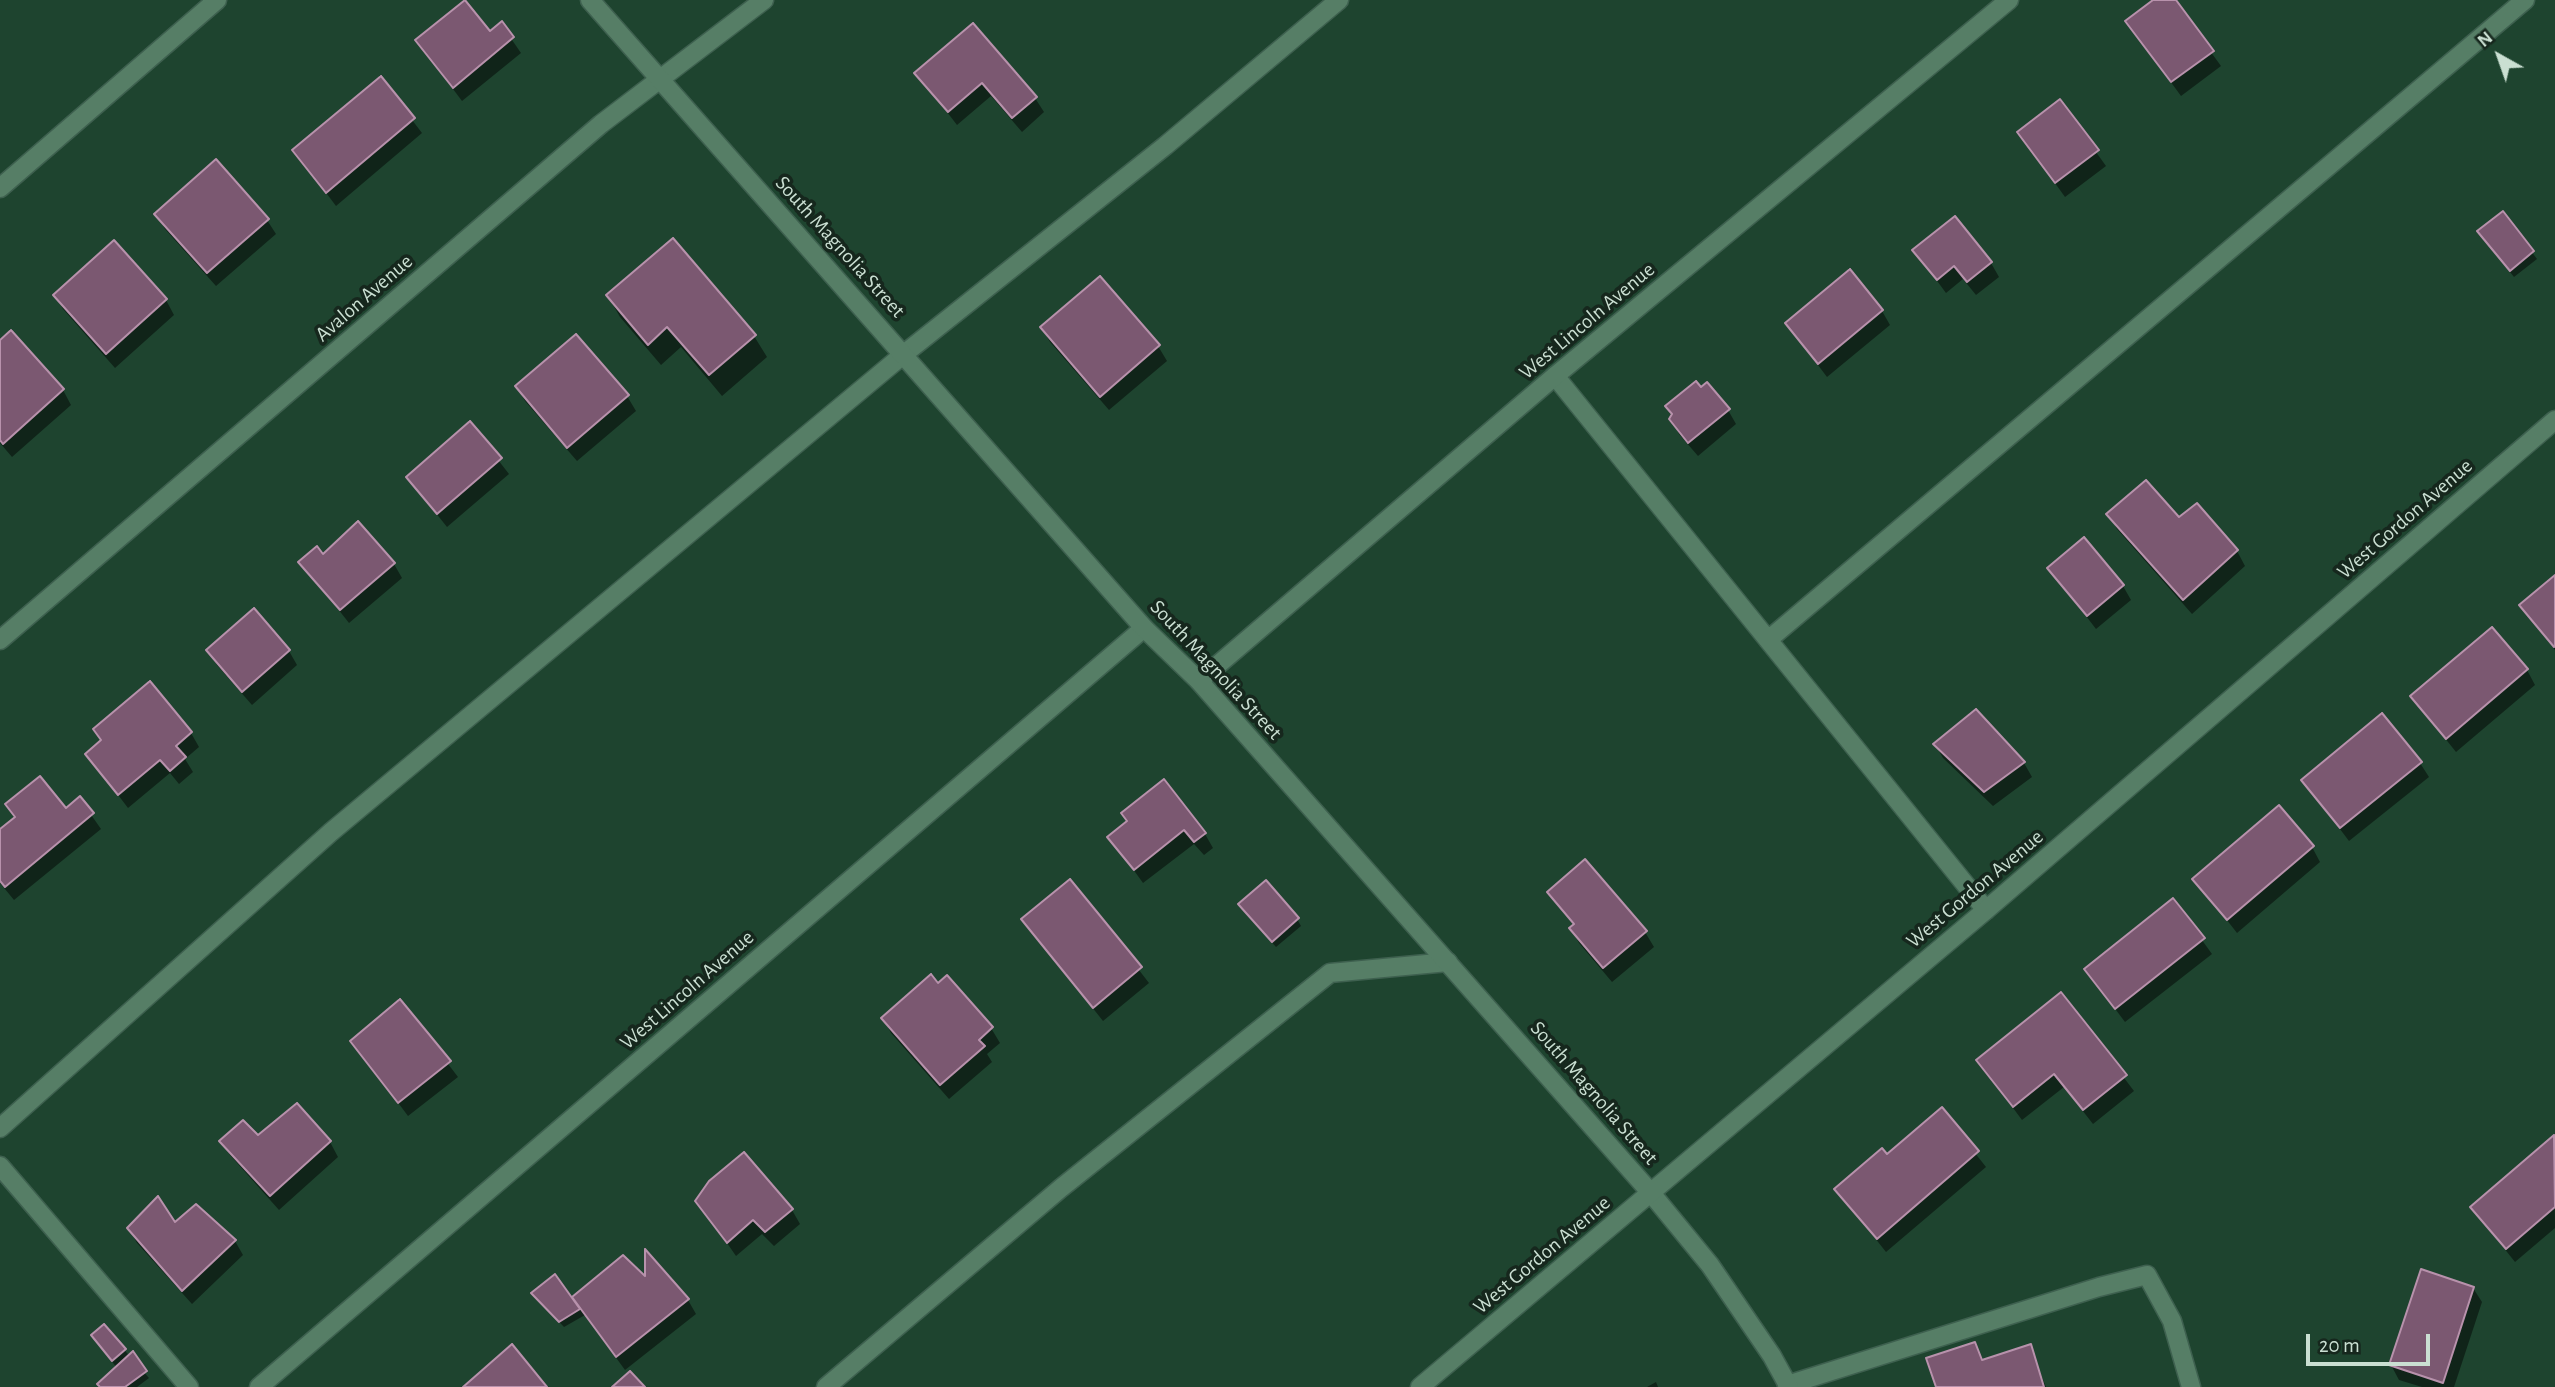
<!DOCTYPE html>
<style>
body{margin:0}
#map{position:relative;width:2555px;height:1387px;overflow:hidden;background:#1e442f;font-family:"Alegreya Sans",sans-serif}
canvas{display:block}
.north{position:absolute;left:2464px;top:21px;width:70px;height:70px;-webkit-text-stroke:5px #16271d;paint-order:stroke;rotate:320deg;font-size:19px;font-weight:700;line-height:28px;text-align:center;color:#cadfd2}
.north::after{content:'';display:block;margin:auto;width:24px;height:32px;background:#cadfd2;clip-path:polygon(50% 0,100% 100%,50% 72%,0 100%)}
.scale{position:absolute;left:2306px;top:1334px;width:124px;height:32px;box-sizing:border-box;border:4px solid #cadfd2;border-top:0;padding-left:9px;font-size:21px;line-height:24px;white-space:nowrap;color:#cadfd2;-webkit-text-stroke:5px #16271d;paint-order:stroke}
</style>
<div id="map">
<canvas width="2555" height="1387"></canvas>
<div class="north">N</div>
<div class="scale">20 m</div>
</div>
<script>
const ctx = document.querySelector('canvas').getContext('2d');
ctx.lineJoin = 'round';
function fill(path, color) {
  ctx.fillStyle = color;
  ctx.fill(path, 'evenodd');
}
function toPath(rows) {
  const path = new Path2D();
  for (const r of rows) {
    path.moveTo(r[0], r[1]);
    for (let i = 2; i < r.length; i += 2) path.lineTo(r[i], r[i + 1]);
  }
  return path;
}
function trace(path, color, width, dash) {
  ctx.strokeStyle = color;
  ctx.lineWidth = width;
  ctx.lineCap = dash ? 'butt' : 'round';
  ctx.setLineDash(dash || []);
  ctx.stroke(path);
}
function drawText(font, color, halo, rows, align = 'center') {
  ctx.font = font + ' "Alegreya Sans",sans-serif';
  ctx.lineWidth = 7;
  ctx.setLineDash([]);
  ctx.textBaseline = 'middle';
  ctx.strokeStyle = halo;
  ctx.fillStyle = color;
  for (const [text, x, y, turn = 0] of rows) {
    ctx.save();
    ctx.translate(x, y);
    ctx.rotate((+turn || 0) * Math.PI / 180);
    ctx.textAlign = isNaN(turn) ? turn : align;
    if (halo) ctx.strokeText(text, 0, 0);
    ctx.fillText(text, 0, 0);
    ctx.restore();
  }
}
fill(toPath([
 [2156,0,2173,0,2221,66,2181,96,2127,22],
 [501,24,521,53,462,101,417,41,490,34],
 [973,25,1035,98,1044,112,1022,132,991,96,957,125,917,73],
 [380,78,422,133,336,206,294,150],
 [2060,102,2106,166,2065,197,2019,133],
 [156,214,267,220,276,234,216,286,165,229],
 [2503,214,2537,259,2514,277,2483,238],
 [114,243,166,300,174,315,115,368,63,309,55,295],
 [1915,251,1991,263,1999,277,1976,295,1963,279,1946,293],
 [608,296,754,336,767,357,722,396,681,347,661,365,620,317],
 [1882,311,1890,325,1827,377,1787,324],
 [1042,328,1158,346,1167,361,1109,410,1050,342],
 [11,333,63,390,71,405,12,457,0,443,0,343],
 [517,386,627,396,636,411,577,461,525,401],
 [1667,407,1728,410,1736,424,1698,456,1679,434],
 [470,424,509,474,447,527,408,478],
 [2197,505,2237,551,2245,566,2192,614,2117,529,2109,515,2179,519],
 [322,557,394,564,402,578,349,623,301,562],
 [2049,568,2123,586,2131,600,2096,629],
 [2555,577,2555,650,2521,605],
 [208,651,289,651,297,665,252,705,217,665],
 [2527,670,2535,685,2456,752,2412,697],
 [1975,711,2024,763,2032,777,1993,806,1943,758,1935,744],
 [95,730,191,733,199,747,185,759,193,772,179,784,170,773,128,808,87,754,102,742],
 [2420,763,2429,777,2349,841,2303,780],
 [80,799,101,829,14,900,0,883,0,831,15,819,7,805,66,811],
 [1123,813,1205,834,1213,848,1204,855,1194,844,1143,883,1110,837,1128,822],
 [2312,847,2320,862,2237,933,2195,879],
 [1070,881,1149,983,1103,1021,1023,920],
 [1549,892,1645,932,1654,947,1612,982,1579,943,1571,928,1574,926],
 [2173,900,2212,954,2125,1022,2086,970],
 [1244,911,1297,919,1301,926,1276,947],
 [2061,995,2134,1091,2093,1124,2064,1087,2022,1120,1978,1061],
 [400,1001,458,1077,408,1116,352,1041],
 [883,1018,991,1028,1000,1043,987,1054,992,1062,949,1099,891,1033],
 [296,1105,330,1142,338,1157,279,1210,230,1155,221,1141,258,1138],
 [1941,1110,1986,1167,1886,1252,1836,1189,1887,1157],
 [2554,1138,2555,1228,2515,1262,2472,1208],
 [744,1155,792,1210,800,1224,774,1246,762,1234,736,1256,698,1201],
 [175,1224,235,1241,243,1255,192,1304,137,1243,129,1229],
 [647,1253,688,1300,696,1314,625,1370,585,1315,564,1327,533,1294,577,1307,646,1280],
 [2473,1288,2482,1302,2454,1387,2422,1387,2399,1380,2391,1365],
 [104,1327,149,1378,137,1387,101,1387,117,1368,97,1342],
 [1974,1344,1984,1362,2030,1347,2046,1387,1938,1387],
 [1656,1382,1658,1387,1647,1387]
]), '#0007');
const building = toPath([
 [465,0,490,31,502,21,514,37,453,88,415,40,465,0],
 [2153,0,2176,0,2214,51,2171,82,2125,21,2153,0],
 [973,23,1037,97,1012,118,982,83,948,112,914,73,973,23],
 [381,76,415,118,326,193,292,150,381,76],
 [2060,99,2099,150,2055,183,2017,132,2060,99],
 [216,159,269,219,207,273,154,214,216,159],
 [2503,211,2534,251,2510,271,2477,231,2503,211],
 [1955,216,1992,262,1967,282,1954,266,1937,280,1912,250,1955,216],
 [673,238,756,335,709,375,667,327,648,345,606,295,673,238],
 [114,240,167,299,106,354,53,295,114,240],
 [1850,269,1883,310,1818,364,1785,323,1850,269],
 [1100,276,1160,345,1100,397,1040,327,1100,276],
 [11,330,64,389,3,444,0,440,0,340,11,330],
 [576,334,629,395,567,448,515,386,576,334],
 [1696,381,1701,387,1707,382,1730,409,1688,443,1669,419,1672,414,1665,406,1696,381],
 [470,421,502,458,437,514,406,477,470,421],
 [2146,480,2179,517,2197,503,2238,550,2183,600,2106,514,2146,480],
 [358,521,395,563,340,610,298,562,317,546,323,554,358,521],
 [2084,537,2124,585,2087,616,2047,568,2084,537],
 [2555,575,2555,646,2554,647,2519,605,2555,575],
 [254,608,290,650,242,692,206,650,254,608],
 [2492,627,2528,669,2446,739,2410,696,2492,627],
 [150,681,192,732,176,746,186,757,170,771,160,760,118,795,85,754,101,740,93,729,150,681],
 [1976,709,2025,762,1984,792,1933,744,1976,709],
 [2382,713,2422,762,2340,828,2301,780,2382,713],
 [40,776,66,808,80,796,94,813,5,887,0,881,0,829,15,817,5,804,40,776],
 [1164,779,1206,833,1194,842,1184,830,1134,870,1107,837,1127,821,1121,813,1164,779],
 [2279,805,2314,846,2227,920,2192,879,2279,805],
 [1585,859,1647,931,1603,968,1569,928,1574,924,1547,892,1585,859],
 [1070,879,1142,967,1093,1008,1021,919,1070,879],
 [1266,880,1299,918,1272,942,1238,904,1266,880],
 [2173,898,2205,938,2115,1009,2084,969,2173,898],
 [931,974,938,983,947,975,993,1027,979,1040,985,1046,940,1085,881,1018,931,974],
 [2061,992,2127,1075,2083,1110,2054,1074,2013,1107,1976,1060,2061,992],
 [400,999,451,1061,398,1103,350,1041,400,999],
 [297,1103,331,1141,270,1196,219,1141,243,1120,258,1135,297,1103],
 [1942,1107,1979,1151,1877,1239,1834,1189,1882,1148,1887,1154,1942,1107],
 [2554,1135,2555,1207,2506,1249,2470,1207,2554,1135],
 [744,1152,793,1209,765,1232,753,1220,727,1243,695,1201,709,1181,744,1152],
 [158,1196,175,1222,196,1204,236,1240,182,1291,127,1228,158,1196],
 [645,1249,689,1299,616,1357,572,1297,623,1255,645,1276,645,1249],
 [2421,1269,2474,1287,2443,1383,2389,1365,2421,1269],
 [555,1274,580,1309,559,1322,531,1293,555,1274],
 [104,1324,126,1349,112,1361,91,1335,104,1324],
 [1975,1342,1982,1360,2031,1344,2044,1387,1936,1387,1926,1358,1975,1342],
 [512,1344,547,1387,463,1387,512,1344],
 [133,1351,147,1371,125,1387,100,1387,97,1384,133,1351],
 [630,1371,645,1387,612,1387,630,1371]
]);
fill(building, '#7b5871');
trace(building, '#b892ac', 2);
const lane = toPath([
 [0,188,217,0],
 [1555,376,1986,910],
 [1768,640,2525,0],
 [0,1128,331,832,904,354,1165,146,1339,0],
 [0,1166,189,1387],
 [1787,1385,2099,1287,2147,1275,2172,1321,2191,1387],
 [826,1387,1061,1188,1330,973,1448,962]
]);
const street = toPath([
 [0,640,601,124,764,0],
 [1199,681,1555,376,2009,0],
 [1651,1193,1710,1265,1772,1356,1789,1387],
 [259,1387,1144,628]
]);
const secondary = toPath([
 [590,0,1144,628,1199,681,1651,1193],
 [1420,1387,1986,910,2555,420]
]);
trace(lane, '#3e604f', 21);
trace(street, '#3e604f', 21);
trace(secondary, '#3e604f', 21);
trace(lane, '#567e66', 18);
trace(street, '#567e66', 18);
trace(secondary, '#567e66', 18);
drawText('21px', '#cadfd2', '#16271d', [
 ["South Magnolia Street",840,247,48],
 ["Avalon Avenue",364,298,-41],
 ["West Lincoln Avenue",1587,321,-40],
 ["West Gordon Avenue",2405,519,-41],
 ["South Magnolia Street",1216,670,47],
 ["West Gordon Avenue",1975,889,-40],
 ["West Lincoln Avenue",687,990,-41],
 ["South Magnolia Street",1594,1093,49],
 ["West Gordon Avenue",1542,1255,-40]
]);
</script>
